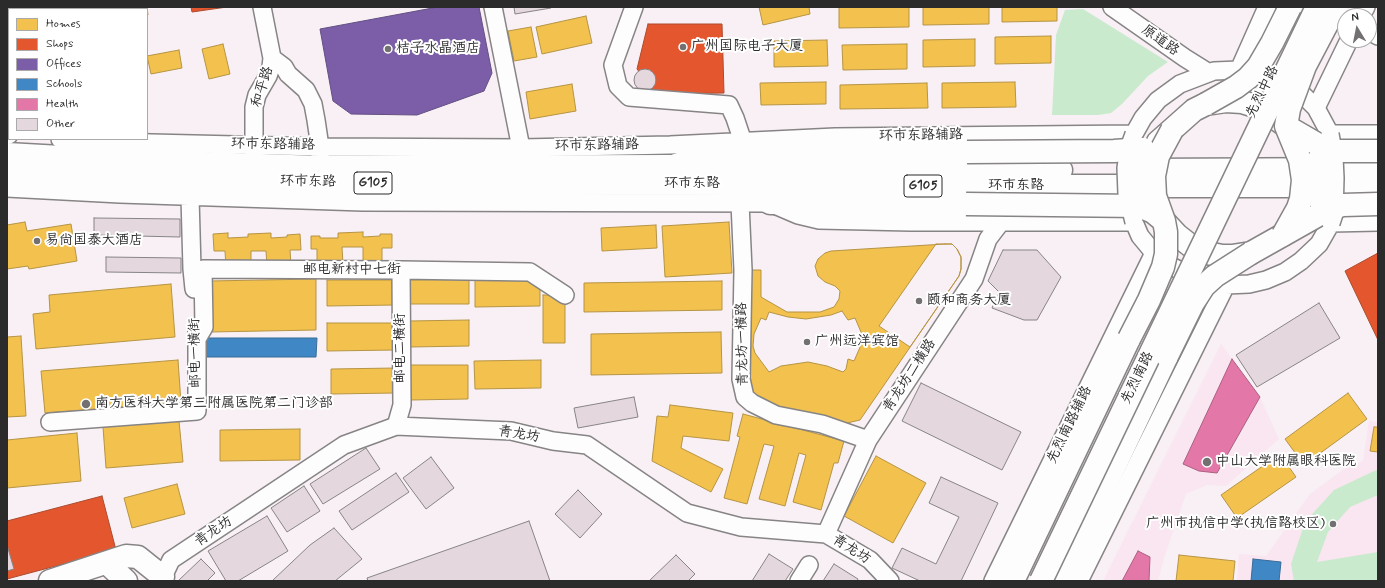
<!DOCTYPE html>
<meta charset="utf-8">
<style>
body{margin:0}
#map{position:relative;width:1385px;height:588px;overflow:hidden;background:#f8f0f4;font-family:Mynerve,sans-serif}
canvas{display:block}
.frame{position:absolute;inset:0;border:8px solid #2b2b2b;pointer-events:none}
.legend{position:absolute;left:8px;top:8px;width:140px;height:132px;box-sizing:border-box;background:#fff;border:1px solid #aaa;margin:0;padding:5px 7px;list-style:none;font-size:12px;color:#2b2b2b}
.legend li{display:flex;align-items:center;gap:8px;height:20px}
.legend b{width:20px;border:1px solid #aaa}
.north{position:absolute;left:1337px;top:8px;width:40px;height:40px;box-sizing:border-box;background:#fff;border:1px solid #aaa;border-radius:50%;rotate:350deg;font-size:11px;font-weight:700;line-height:16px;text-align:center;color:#2b2b2b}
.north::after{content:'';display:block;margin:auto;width:14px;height:18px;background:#737071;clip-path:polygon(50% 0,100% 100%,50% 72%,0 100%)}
</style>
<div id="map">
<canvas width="1385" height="588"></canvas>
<div class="frame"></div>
<ul class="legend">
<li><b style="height:11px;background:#f2c14e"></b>Homes</li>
<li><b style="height:11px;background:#e4572e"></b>Shops</li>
<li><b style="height:11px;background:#7b5ea7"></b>Offices</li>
<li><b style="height:11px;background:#3f88c5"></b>Schools</li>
<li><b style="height:11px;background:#e377a8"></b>Health</li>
<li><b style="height:11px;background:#e4d7de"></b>Other</li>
</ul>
<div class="north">N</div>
</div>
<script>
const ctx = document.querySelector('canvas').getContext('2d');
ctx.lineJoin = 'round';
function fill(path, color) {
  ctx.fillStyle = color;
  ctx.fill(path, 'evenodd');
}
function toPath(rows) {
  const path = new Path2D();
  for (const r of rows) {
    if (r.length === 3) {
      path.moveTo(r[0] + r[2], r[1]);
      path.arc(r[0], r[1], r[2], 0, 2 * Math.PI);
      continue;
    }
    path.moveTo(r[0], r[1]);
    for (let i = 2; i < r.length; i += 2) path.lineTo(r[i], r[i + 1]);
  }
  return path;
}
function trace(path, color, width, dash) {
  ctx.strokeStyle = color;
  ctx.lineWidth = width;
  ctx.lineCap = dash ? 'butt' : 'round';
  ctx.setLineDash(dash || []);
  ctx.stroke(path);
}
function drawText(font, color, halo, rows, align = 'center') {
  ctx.font = font + ' Mynerve,"LXGW WenKai TC",sans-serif';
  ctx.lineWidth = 4;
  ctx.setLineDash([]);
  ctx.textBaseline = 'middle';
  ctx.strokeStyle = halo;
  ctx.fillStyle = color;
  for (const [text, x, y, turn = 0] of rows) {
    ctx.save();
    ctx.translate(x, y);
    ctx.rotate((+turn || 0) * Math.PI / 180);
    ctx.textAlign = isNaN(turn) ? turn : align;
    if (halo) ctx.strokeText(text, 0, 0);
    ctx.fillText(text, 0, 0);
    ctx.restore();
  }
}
fill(toPath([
 [1221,344,1260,397,1279,439,1226,486,1207,485,1186,494,1164,558,1158,581,1103,581],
 [1369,421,1378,422,1378,581,1237,581,1239,554,1266,556,1310,494,1344,469,1363,461]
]), '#f9e6f0');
fill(toPath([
 [1083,9,1168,62,1148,76,1122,104,1111,113,1098,115,1052,115,1056,35,1065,10],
 [1378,470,1378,495,1350,507,1328,532,1317,562,1378,552,1378,581,1294,581,1291,564,1305,522,1334,490,1374,471]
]), '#caeace');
const homes = toPath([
 [120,7,147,7,148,15,147,15,147,9,120,9,120,7],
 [759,7,809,7,810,14,763,25,759,7],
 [839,7,909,7,909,27,839,28,839,7],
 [923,7,989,7,989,24,923,25,923,7],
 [1002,7,1057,7,1057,21,1002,22,1002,7],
 [586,16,592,43,542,54,536,27,586,16],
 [531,27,537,57,514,61,508,31,531,27],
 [1051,36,1051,63,995,64,995,37,1051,36],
 [975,39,975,66,923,67,923,40,975,39],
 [827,40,828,66,774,67,774,41,827,40],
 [223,44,230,74,209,79,202,49,223,44],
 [907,44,907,69,843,70,842,45,907,44],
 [179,50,182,68,151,74,147,56,179,50],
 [826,82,826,104,761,105,760,83,826,82],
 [1015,82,1016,107,942,108,942,83,1015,82],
 [927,83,928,108,840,109,840,85,927,83],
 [572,84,576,111,530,119,526,92,572,84],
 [25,222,27,231,71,224,77,261,29,269,28,266,7,269,7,225,25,222],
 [729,222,732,273,665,277,662,226,729,222],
 [656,225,657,248,602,251,601,228,656,225],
 [363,232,363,237,380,236,380,234,392,234,392,248,382,248,382,264,363,264,363,247,342,247,343,264,317,264,317,249,311,249,311,236,320,236,320,238,338,238,338,233,363,232],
 [228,233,228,238,248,237,248,234,271,233,271,238,287,237,287,235,300,234,301,250,290,250,291,265,267,266,266,251,251,251,251,268,226,268,225,251,214,251,213,234,228,233],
 [936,244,952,244,957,249,961,257,961,269,959,276,910,347,879,326,936,244],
 [945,244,952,244,957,249,961,257,961,269,959,276,860,420,847,423,769,405,752,393,749,380,751,270,761,270,761,297,787,312,820,312,834,307,839,299,840,291,835,286,825,282,818,276,815,266,818,259,825,253,831,251,945,244],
 [316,279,316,330,210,332,209,281,316,279],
 [469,279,469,304,409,304,409,280,469,279],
 [327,280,396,280,396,305,327,306,327,280],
 [475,280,540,280,540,306,475,307,475,280],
 [722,281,722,310,584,312,584,283,722,281],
 [171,284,175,337,36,349,33,314,50,312,49,295,171,284],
 [543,295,565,295,565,343,543,343,543,295],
 [842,311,848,320,855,318,861,332,861,345,854,361,848,359,846,369,843,372,827,366,808,362,781,366,769,372,755,353,753,346,754,334,761,318,766,320,769,312,788,317,806,319,831,315,842,311],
 [469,320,469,346,410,347,409,321,469,320],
 [327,323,396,323,396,350,327,351,327,323],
 [721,332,722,373,591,375,591,334,721,332],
 [21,336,26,416,7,417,7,337,21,336],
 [178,360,181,403,45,413,41,371,178,360],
 [541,360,541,388,475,389,474,361,541,360],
 [410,365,468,365,468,399,411,400,410,365],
 [396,368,396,393,331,394,331,369,396,368],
 [1348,393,1367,419,1304,465,1285,439,1348,393],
 [670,405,733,413,729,441,683,436,681,448,723,469,711,492,652,461,657,416,668,417,670,405],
 [743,414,844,441,838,463,834,463,821,510,793,502,806,455,799,453,785,506,759,499,774,446,764,444,747,504,724,498,740,437,737,436,743,414],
 [179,421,183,462,106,468,103,427,179,421],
 [1374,427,1378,427,1378,452,1370,451,1374,427],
 [300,429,300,460,220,461,220,430,300,429],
 [77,433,81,481,7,488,7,440,77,433],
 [1280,454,1296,477,1237,518,1221,495,1280,454],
 [876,456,926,483,893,543,844,516,876,456],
 [177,484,185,514,132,528,124,498,177,484],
 [96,500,109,545,23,568,11,523,96,500],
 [1179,555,1235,561,1233,581,1176,581,1179,555]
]);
fill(homes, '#f2c14e');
trace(homes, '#b69444', 1);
const shops = toPath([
 [191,7,227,7,192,12,191,7],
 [648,24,722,24,724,93,657,94,637,69,648,24],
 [1378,253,1378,340,1345,271,1378,253],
 [102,496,116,550,7,579,7,521,102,496]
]);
fill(shops, '#e4572e');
trace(shops, '#ac4a2d', 1);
const offices = toPath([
 [438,7,479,7,492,73,484,91,417,115,351,114,333,101,320,29,438,7]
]);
fill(offices, '#7b5ea7');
trace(offices, '#634f82', 1);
const schools = toPath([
 [201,338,317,338,316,357,201,357,201,338],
 [1253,559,1281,562,1279,581,1251,581,1253,559]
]);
fill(schools, '#3f88c5');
trace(schools, '#396c97', 1);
const health = toPath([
 [1232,359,1260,397,1217,473,1199,471,1183,464,1232,359],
 [1138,551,1150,557,1149,581,1122,581,1138,551]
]);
fill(health, '#e377a8');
trace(health, '#ac6082', 1);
const building = toPath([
 [514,7,550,7,551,8,515,14,514,7],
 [645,80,11],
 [94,218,180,219,180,237,94,235,94,218],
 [1003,250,1037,250,1061,277,1037,320,1024,320,992,308,999,292,988,281,1003,250],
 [106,257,181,258,181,273,106,272,106,257],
 [1319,303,1340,338,1257,387,1236,355,1319,303],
 [921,383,1021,432,1002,470,902,421,921,383],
 [634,397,638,417,578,428,574,408,634,397],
 [366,448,380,469,323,504,310,484,366,448],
 [431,457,454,488,426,509,403,478,431,457],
 [396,473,409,492,352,530,339,511,396,473],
 [941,477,998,503,961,581,920,581,892,568,902,548,936,564,959,517,929,503,941,477],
 [304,486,320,511,287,532,271,508,304,486],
 [578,490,602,514,580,538,555,514,578,490],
 [267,516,288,551,238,581,226,581,208,551,267,516],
 [529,521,550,581,368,581,367,578,529,521],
 [334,528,362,559,335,581,272,581,310,545,334,528],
 [7,545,14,569,7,571,7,545],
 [769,554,793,569,785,581,752,581,769,554],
 [676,555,695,574,688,581,649,581,676,555],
 [201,559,215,573,207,581,178,581,201,559],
 [834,564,858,579,857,581,823,581,834,564]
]);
fill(building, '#e4d7de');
trace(building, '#878485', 1);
const minor = toPath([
 [91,7,91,9],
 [493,7,521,148],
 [634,7,613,65,618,86,629,97,729,105,735,118,743,142,733,146],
 [1112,7,1185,58,1209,73],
 [1361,16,1366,7],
 [1369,31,1378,36],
 [7,32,9,32],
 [272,58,284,67,288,74,306,90,313,104,316,120,320,147,320,156],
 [1239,70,1267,7],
 [1316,108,1349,40],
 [7,135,9,135],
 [60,139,151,143,320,147,521,148,670,145,835,137,1134,134,1143,118,1158,100,1180,84,1214,71,1239,70,1260,73,1282,81,1301,93,1316,108,1330,134,1378,134],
 [254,156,254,107,257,95,268,76,271,67,272,58,262,7],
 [7,188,120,194,363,202,770,203,798,215,819,220,911,222,1134,222,1140,236,1154,253,1173,267,1193,277,1226,285,1249,284,1266,280,1285,272,1301,261,1319,244,1331,223,1378,222],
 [190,197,192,269,194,289],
 [740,203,743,270,741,379,745,397,752,403,776,415,822,424,868,440],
 [197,339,204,327,203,269,401,270,530,272,565,295],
 [50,422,197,411,197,327],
 [396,426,402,405,401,270],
 [826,534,868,440,974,279,988,239,1001,222],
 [163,577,171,560,344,445,396,426,511,431,553,441,587,445,687,513,741,527,826,534,870,560,890,581],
 [799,581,809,565],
 [993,581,1154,253],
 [1079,581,1226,285]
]);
const tertiary = toPath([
 [740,184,740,203],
 [107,563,126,581],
 [50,581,126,556,138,557,163,577,160,581]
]);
const secondary = toPath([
 [1158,142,1194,110,1206,104,1226,101,1242,102,1255,106,1268,113,1282,123],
 [676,165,709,154,967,152],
 [740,184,770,203,966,204],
 [1164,221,1177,235,1191,246,1207,253,1222,256,1232,256,1251,253,1283,235],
 [1013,581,1129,339],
 [1060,581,1167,356]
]);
const trunk = toPath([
 [7,154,115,160,319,167,672,166,865,170,1061,170],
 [7,170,76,175,331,183,740,184,924,186,1378,186],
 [1137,170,1378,169]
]);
trace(minor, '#878485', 20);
trace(tertiary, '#878485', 25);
trace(secondary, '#878485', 25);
trace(trunk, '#878485', 25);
trace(minor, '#fefdfd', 17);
trace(tertiary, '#fefdfd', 22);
trace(secondary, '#fefdfd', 22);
trace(trunk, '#fefdfd', 22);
const minorBridge = toPath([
 [1330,134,1334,157,1335,178,1334,214,1331,223],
 [1134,222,1127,194,1126,168,1129,148,1134,134]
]);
const tertiaryBridge = toPath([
 [1329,149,1322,154,1318,161,1318,195,1321,203,1329,209],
 [1139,206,1143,189,1143,149]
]);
const secondaryBridge = toPath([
 [1206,104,1236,87,1248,78,1258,67,1272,43,1290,7],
 [1286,126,1317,144,1329,149,1339,151,1378,151],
 [967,152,1114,151,1143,149],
 [966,204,1139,206,1153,212,1164,221],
 [1283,235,1298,208,1301,199,1303,180,1300,160,1286,126,1289,109,1305,66,1336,7],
 [1283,235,1329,209,1343,205,1378,204],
 [1129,339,1149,300,1163,267,1166,254,1166,232,1164,221,1155,196,1154,176,1158,156,1172,130],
 [1167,356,1193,303,1204,286,1215,276,1251,253]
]);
const primaryBridge = toPath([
 [1041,581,1317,7]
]);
trace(minorBridge, '#878485', 20, []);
trace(tertiaryBridge, '#878485', 25, []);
trace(secondaryBridge, '#878485', 25, []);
trace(primaryBridge, '#878485', 25, []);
trace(minorBridge, '#fefdfd', 17);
trace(tertiaryBridge, '#fefdfd', 22);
trace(secondaryBridge, '#fefdfd', 22);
trace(primaryBridge, '#fefdfd', 22);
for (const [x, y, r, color] of [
 [683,47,4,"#737071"],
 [388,49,4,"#737071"],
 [37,241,4,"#737071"],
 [919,301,4,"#737071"],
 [807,342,4,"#737071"],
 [86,404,5,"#737071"],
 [1207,462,5,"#737071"],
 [1333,524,4,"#737071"]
]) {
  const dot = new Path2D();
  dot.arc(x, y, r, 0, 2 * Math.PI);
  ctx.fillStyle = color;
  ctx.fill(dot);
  trace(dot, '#fff', 1.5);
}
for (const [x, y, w] of [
 [373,183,38],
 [923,186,38]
]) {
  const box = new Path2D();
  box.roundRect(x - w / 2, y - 11, w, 22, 3);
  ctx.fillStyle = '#fff';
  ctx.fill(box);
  trace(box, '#2b2b2b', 1);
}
drawText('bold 13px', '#2b2b2b', null, [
 ["G105",373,183],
 ["G105",923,186]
]);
drawText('14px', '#2b2b2b', '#fff', [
 ["原道路",1160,41,35],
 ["和平路",263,87,-72],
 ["先烈中路",1263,92,-64],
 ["环市东路辅路",921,136,-1],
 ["环市东路辅路",273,145,1],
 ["环市东路辅路",597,146,-1],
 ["环市东路",308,182,1],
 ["环市东路",692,184],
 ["环市东路",1016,186],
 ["邮电新村中七街",352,270],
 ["青龙坊一横路",743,344,-91],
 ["邮电二横街",401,348,-90],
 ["邮电一横街",196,353,-91],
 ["青龙坊二横路",910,376,-57],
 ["先烈南路",1138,378,-64],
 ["先烈南路辅路",1070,425,-64],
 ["青龙坊",519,435,9],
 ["青龙坊",214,532,-34],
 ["青龙坊",851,550,32]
]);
drawText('14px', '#2b2b2b', '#fff', [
 ["广州国际电子大厦",691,47],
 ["桔子水晶酒店",396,49],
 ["易尚国泰大酒店",45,241],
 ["颐和商务大厦",927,301],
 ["广州远洋宾馆",815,342],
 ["南方医科大学第三附属医院第二门诊部",95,404],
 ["中山大学附属眼科医院",1216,462],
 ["广州市执信中学(执信路校区)",1325,524,"right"]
], 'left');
</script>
